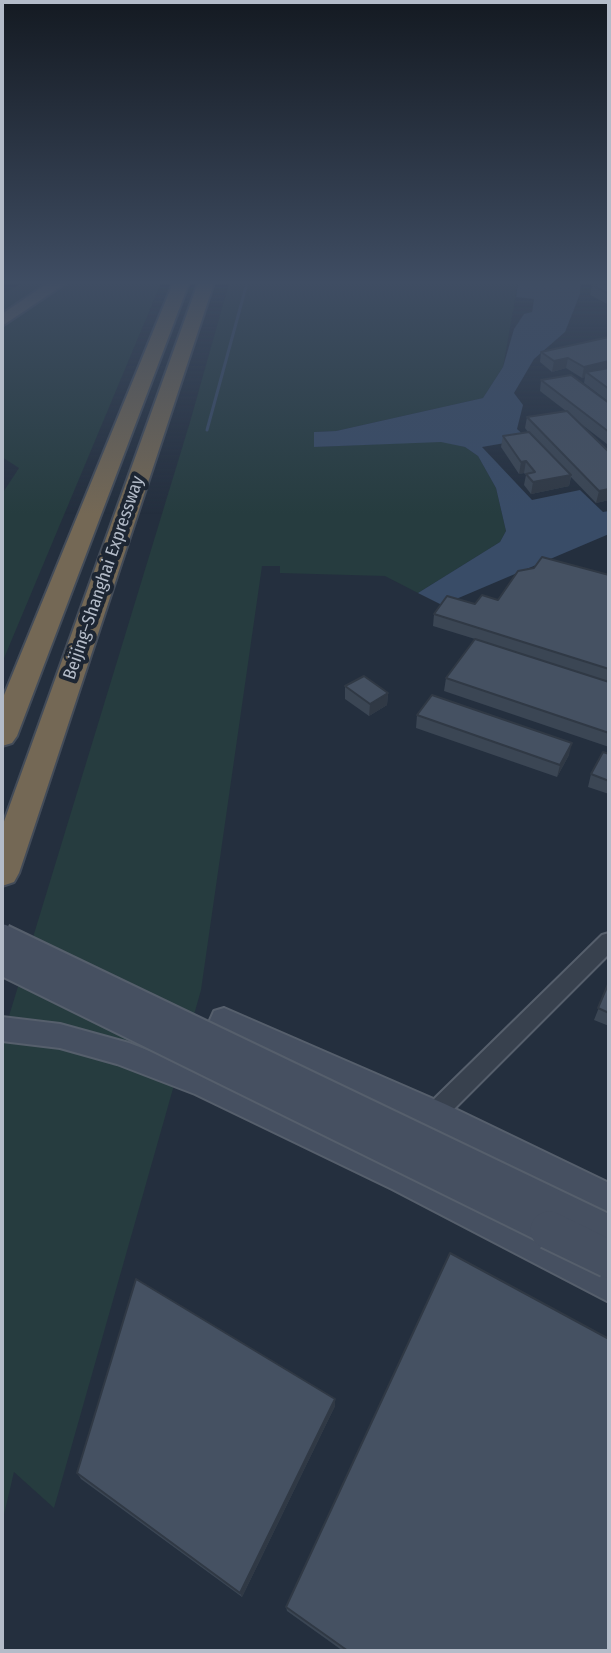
<!DOCTYPE html>
<meta charset="utf-8">
<style>
body{margin:0}
#map{position:relative;width:611px;height:1653px;overflow:hidden;background:#242f3e;font-family:"Fira Sans Condensed",sans-serif}
canvas{display:block}
.frame{position:absolute;inset:0;border:4px solid #b4bcc9;pointer-events:none}
</style>
<div id="map">
<canvas width="611" height="1653"></canvas>
<div class="frame"></div>
</div>
<script>
const ctx = document.querySelector('canvas').getContext('2d');
ctx.lineJoin = 'round';
function fill(path, color) {
  ctx.fillStyle = color;
  ctx.fill(path, 'evenodd');
}
function toPath(rows) {
  const path = new Path2D();
  for (const r of rows) {
    path.moveTo(r[0], r[1]);
    for (let i = 2; i < r.length; i += 2) path.lineTo(r[i], r[i + 1]);
  }
  return path;
}
function trace(path, color, width, dash) {
  ctx.strokeStyle = color;
  ctx.lineWidth = width;
  ctx.lineCap = dash ? 'butt' : 'round';
  ctx.setLineDash(dash || []);
  ctx.stroke(path);
}
function drawText(font, color, halo, rows, align = 'center') {
  ctx.font = font + ' "Fira Sans Condensed",sans-serif';
  ctx.lineWidth = 8;
  ctx.setLineDash([]);
  ctx.textBaseline = 'middle';
  ctx.strokeStyle = halo;
  ctx.fillStyle = color;
  for (const [text, x, y, turn = 0] of rows) {
    ctx.save();
    ctx.translate(x, y);
    ctx.rotate((+turn || 0) * Math.PI / 180);
    ctx.textAlign = isNaN(turn) ? turn : align;
    if (halo) ctx.strokeText(text, 0, 0);
    ctx.fillText(text, 0, 0);
    ctx.restore();
  }
}
fill(toPath([
 [22,283,161,283,2,663,2,494,19,468,2,457,2,294],
 [229,283,518,283,503,367,483,398,336,431,314,432,314,447,441,441,465,447,478,456,496,488,506,531,500,542,418,593,385,576,280,573,280,566,262,566,201,990,54,1508,14,1472,2,1523,2,1039,190,422]
]), '#263c3f');
fill(toPath([
 [518,283,581,283,580,294,565,332,534,359,514,393,523,405,517,429,528,439,482,447,532,500,580,490,603,512,609,511,609,534,442,605,418,593,500,542,506,531,496,488,478,456,465,447,441,442,314,447,314,432,336,431,483,398,503,367,514,329,524,314,532,312,534,299,516,297]
]), '#394c67');
trace(toPath([
 [207,430,247,283]
]), '#394c67', 3);
const minor = toPath([
 [609,933,609,954,442,1121,425,1158,417,1161,409,1158,405,1150,426,1107,602,935,609,933]
]);
const secondary = toPath([
 [224,1008,445,1104,609,1183,609,1215,423,1124,233,1037,222,1069,212,1073,202,1069,197,1060,210,1020,214,1011,224,1008],
 [2,1017,60,1024,129,1043,215,1076,414,1167,609,1267,609,1302,392,1189,195,1094,117,1064,60,1048,2,1041,2,1017]
]);
const trunk = toPath([
 [48,283,66,283,2,326,2,314,48,283]
]);
const motorway = toPath([
 [173,283,189,283,17,736,12,743,2,746,2,700,173,283],
 [198,283,214,283,19,873,14,882,2,886,2,827,198,283]
]);
trace(minor, '#565f6c', 4);
trace(secondary, '#565f6c', 4);
trace(trunk, '#434c59', 4);
trace(motorway, '#434c59', 4);
fill(minor, '#38414e');
fill(secondary, '#465061');
fill(trunk, '#656462');
fill(motorway, '#746855');
const secondaryBridgeFar1 = toPath([
 [2,939,609,1230],
 [2,960,553,1232]
]);
const secondaryBridge = toPath([
 [549,1230,609,1259]
]);
trace(secondaryBridgeFar1, '#565f6c', 33, []);
trace(secondaryBridge, '#565f6c', 41, []);
trace(secondaryBridgeFar1, '#465061', 29);
trace(secondaryBridge, '#465061', 37);
fill(toPath([
 [592,285,609,286,609,305,590,295],
 [609,337,609,402,584,383,585,377,582,378,566,368,552,372,540,362,541,352],
 [541,380,609,403,609,444,607,444,572,417,609,452,609,500,596,503,571,477,569,486,531,494,524,485,526,475,524,473,519,474,501,447,503,436,528,432,525,428,527,417,566,411,540,391],
 [609,575,609,747,444,691,446,678,475,639,433,626,434,614],
 [345,686,388,693,387,705,369,716,345,699],
 [417,715,569,755,557,777,416,728],
 [609,754,609,794,588,787,591,774],
 [609,982,609,1026,594,1020],
 [335,1406,242,1597,81,1479,77,1473],
 [286,1607,609,1651,343,1651,287,1611]
]), '#3b4654');
fill(toPath([
 [568,358,566,368,552,372,554,361],
 [609,361,609,371,586,372,585,377,582,378,584,367],
 [526,461,524,473,519,474,521,462],
 [571,475,569,486,531,494,533,482],
 [609,489,609,500,596,503,599,491],
 [388,693,387,705,369,716,370,704],
 [572,743,569,755,557,777,560,765],
 [335,1399,335,1406,242,1597,240,1593]
]), '#303945');
const building = toPath([
 [603,283,609,286,609,294,592,285,603,283],
 [609,337,609,361,584,367,568,358,554,361,541,352,609,337],
 [609,368,609,389,586,372,609,368],
 [571,375,609,403,609,432,541,380,571,375],
 [567,411,609,452,609,489,599,491,527,417,567,411],
 [529,432,571,475,533,482,526,474,535,472,526,461,521,462,503,436,529,432],
 [542,557,609,575,609,669,434,614,447,596,475,604,482,595,498,600,518,571,534,568,542,557],
 [475,639,609,682,609,733,446,678,475,639],
 [364,676,388,693,370,704,345,686,364,676],
 [432,695,572,743,560,765,417,715,432,695],
 [603,752,609,754,609,781,591,774,603,752],
 [609,982,609,1013,598,1008,609,982],
 [450,1253,609,1339,609,1651,348,1651,286,1607,450,1253],
 [136,1279,335,1399,240,1593,77,1473,136,1279]
]);
fill(building, '#455162');
trace(building, '#303945', 2);
const sky = ctx.createLinearGradient(0, 0, 0, 514);
sky.addColorStop(0, '#141a22');
sky.addColorStop(0.55, '#3f4d63');
sky.addColorStop(1, '#3f4d6300');
ctx.fillStyle = sky;
ctx.fillRect(0, 0, 611, 514);
drawText('18px', '#b4bcc9', '#1d2633', [
 ["Beijing–Shanghai Expressway",104,578,-71]
]);
</script>
